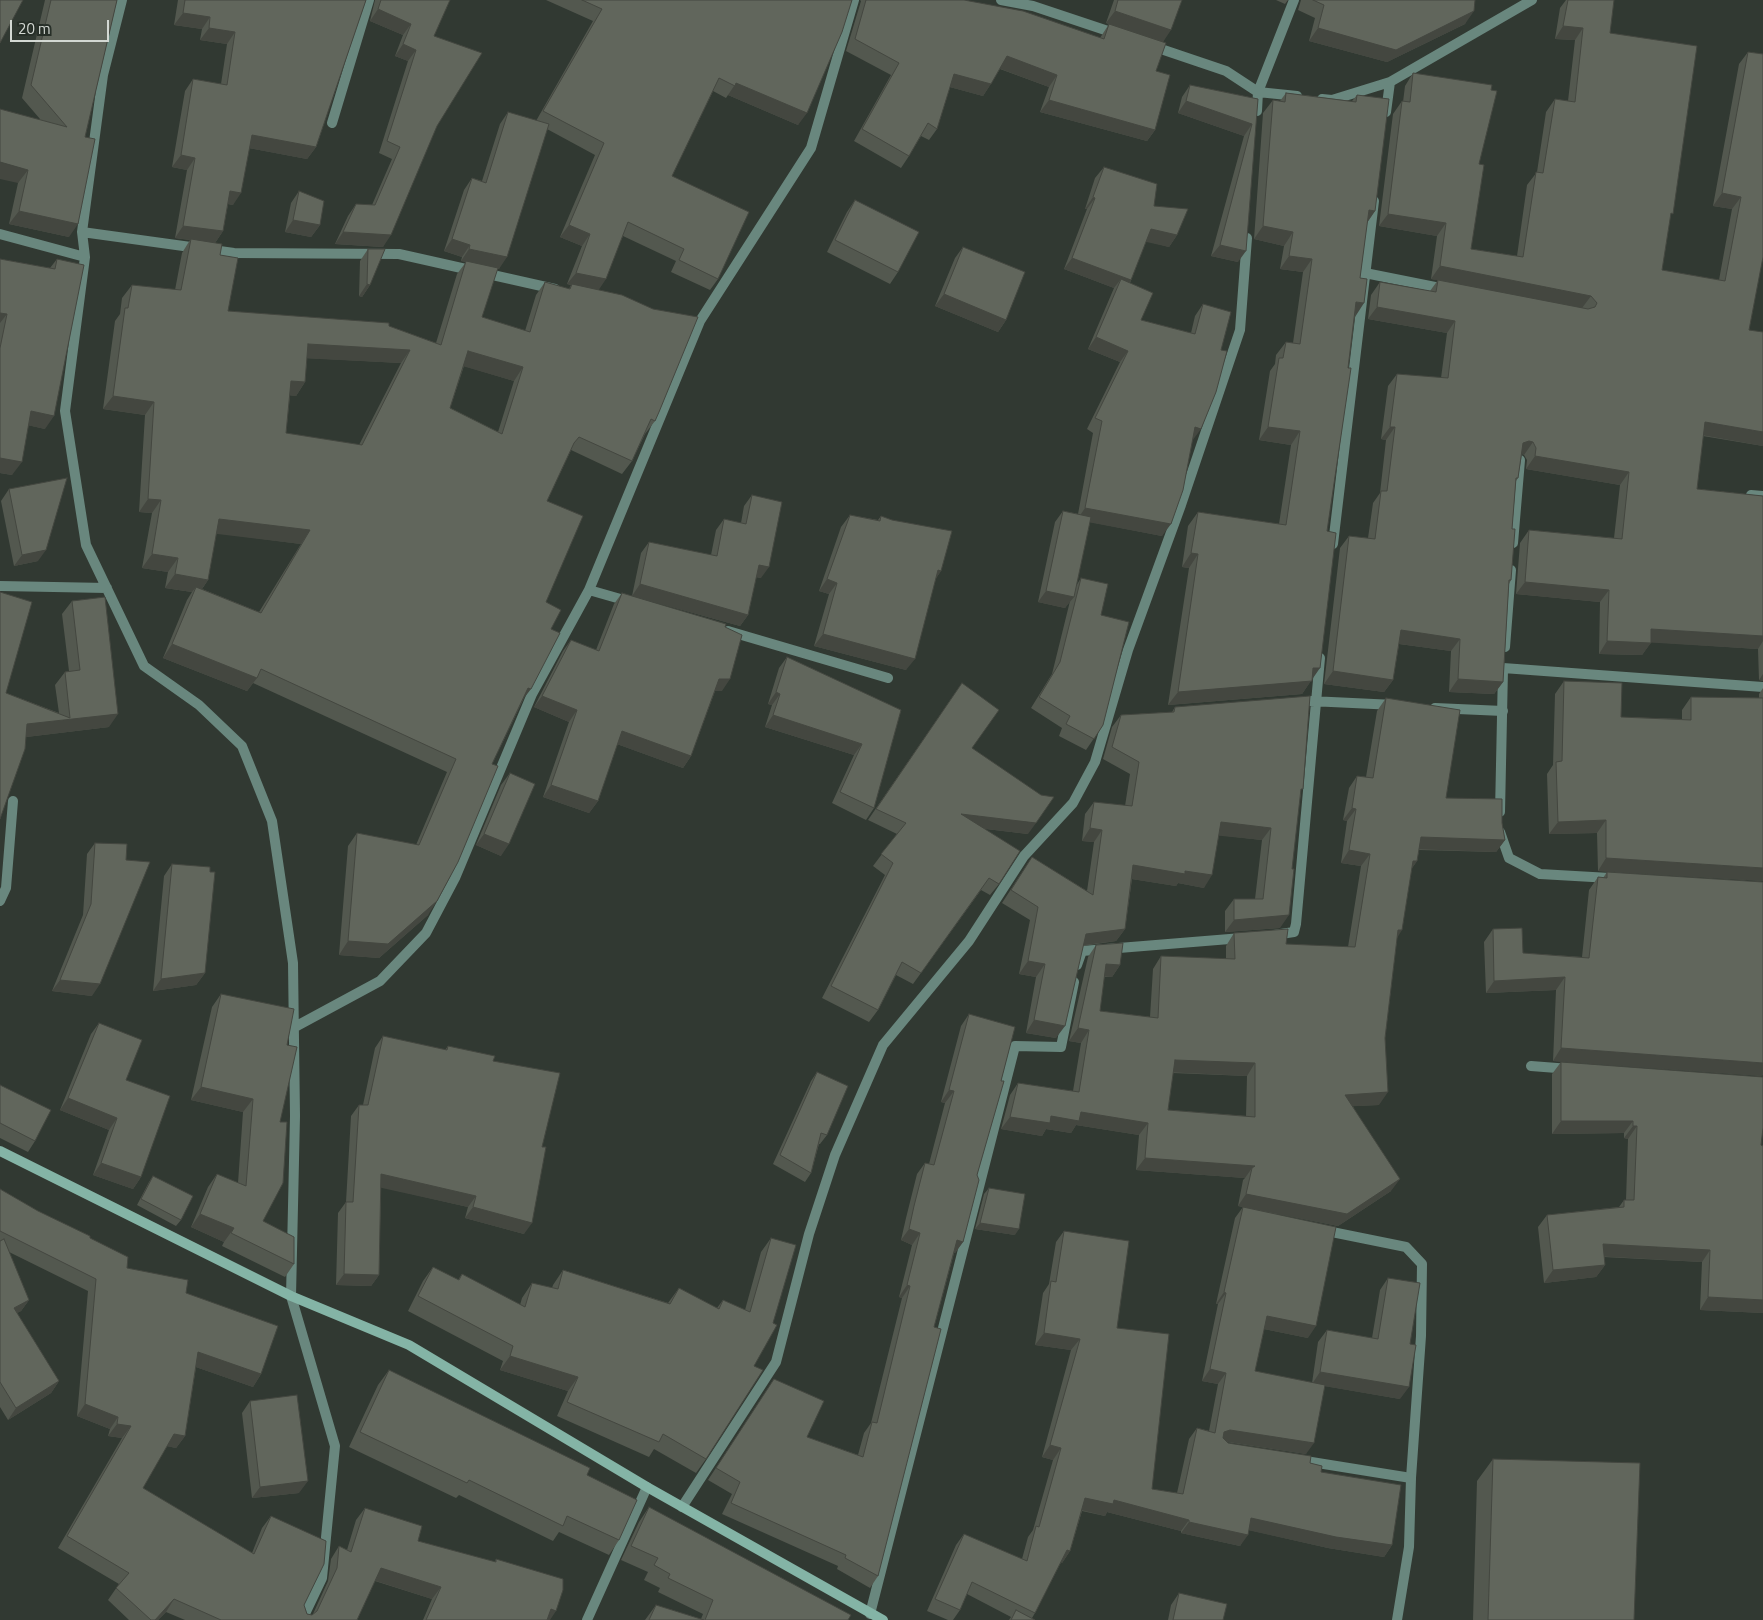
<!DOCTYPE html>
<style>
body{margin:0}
#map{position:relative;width:1763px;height:1620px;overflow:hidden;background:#313932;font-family:"Titillium Web",sans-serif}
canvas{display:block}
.scale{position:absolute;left:10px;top:20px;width:99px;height:22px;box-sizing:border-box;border:2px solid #d3d8d3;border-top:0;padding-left:6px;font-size:15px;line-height:18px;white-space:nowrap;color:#d3d8d3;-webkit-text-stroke:4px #272f28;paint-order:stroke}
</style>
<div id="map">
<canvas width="1763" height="1620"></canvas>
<div class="scale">20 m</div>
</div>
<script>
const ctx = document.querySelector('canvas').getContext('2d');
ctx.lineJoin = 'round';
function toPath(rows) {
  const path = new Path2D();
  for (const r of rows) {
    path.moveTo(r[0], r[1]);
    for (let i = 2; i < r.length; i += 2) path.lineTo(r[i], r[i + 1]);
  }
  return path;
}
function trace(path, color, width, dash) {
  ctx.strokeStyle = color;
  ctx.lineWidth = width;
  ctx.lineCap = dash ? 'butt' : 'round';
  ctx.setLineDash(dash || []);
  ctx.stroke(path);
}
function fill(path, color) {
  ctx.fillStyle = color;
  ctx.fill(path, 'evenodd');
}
trace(toPath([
 [1322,1230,1406,1247,1422,1264,1421,1336,1411,1478,1409,1547,1397,1620]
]), '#69877e', 10);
trace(toPath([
 [122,0,103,75,82,232,85,257,65,411,86,545,144,666,199,705,242,746,272,821,293,963,295,1116,291,1296,335,1446,322,1578,302,1620],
 [1001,0,1033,6,1117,34],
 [1152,46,1226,71,1258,92,1297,96],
 [1322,99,1332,100,1390,82,1532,0],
 [1257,111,1258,92,1294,0],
 [1386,112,1390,82],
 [332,123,369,0],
 [82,232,234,253,399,254,555,289],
 [0,234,85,257],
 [1365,273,1445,289],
 [1751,495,1763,496],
 [1513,543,1520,460],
 [1333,544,1374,201],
 [0,586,107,588],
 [589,590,631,602],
 [728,631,888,678],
 [1505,647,1511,570],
 [1503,668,1763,687],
 [1310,701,1395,705],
 [1435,708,1503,711],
 [1500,812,1503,669],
 [1500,832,1509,858,1540,874,1610,878],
 [0,901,6,888,13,801],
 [1274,935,1294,932,1296,924,1320,658],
 [1077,965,1082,951,1242,938],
 [293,1028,380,981,426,933,455,878,532,694,589,590,700,321,811,148,854,0],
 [1531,1066,1570,1069],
 [1299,1460,1411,1478],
 [682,1507,776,1362,809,1234,835,1155,883,1045,969,941,1024,856,1073,803,1095,762,1128,650,1181,505,1240,330,1247,238],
 [870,1614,1015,1046,1061,1047,1074,982],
 [587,1620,647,1487]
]), '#69877e', 10);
trace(toPath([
 [0,1151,291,1296,409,1345,647,1487,883,1620]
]), '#84b4a6', 10);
fill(toPath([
 [45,0,117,0,85,137,69,237,9,224,18,183,40,119,22,98],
 [178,0,366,0,316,147,307,159,249,148,233,205,228,204,223,231,215,243,220,255,228,311,389,326,436,343,457,274,466,262,461,261,462,257,444,251,464,190,472,178,482,181,500,124,508,112,536,121,593,21,546,0,852,0,798,125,728,95,726,98,713,91,672,176,718,279,710,290,671,272,676,261,623,236,598,290,655,421,645,434,632,461,622,474,571,450,547,501,546,602,551,629,523,700,492,764,428,915,379,958,339,955,348,846,357,833,416,845,447,772,253,683,247,691,163,658,187,600,192,592,165,588,168,572,142,568,152,513,139,512,145,415,103,409,115,321,120,314,122,298,132,285,175,290,182,253,190,240,175,238,187,170,172,167,185,91,193,79,221,84,227,44,200,40,202,29,174,25],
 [547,129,595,155,560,237,582,246,567,284,571,285,569,289,545,282,536,295,525,331,482,317,497,269,499,269],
 [307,358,401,363,359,445,286,433,290,395,296,396,305,382],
 [464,366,514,381,498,432,450,408],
 [216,533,301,544,259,612,202,589,208,580],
 [375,0,450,0,434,36,437,126,383,247,335,244,348,216,356,204,372,205,392,159,379,153,408,61,395,56,403,35,370,21],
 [860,0,964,0,1100,38,1109,24,1106,23,1114,0,1182,0,1163,42,1156,71,1155,130,1147,141,1040,112,1049,87,1000,69,983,96,950,87,937,129,929,140,921,136,909,156,901,168,854,141,891,75,846,51,861,1],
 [1276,0,1288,0,1285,4],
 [1301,0,1475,0,1465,24,1387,62,1309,41,1315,18,1298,10],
 [1566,0,1614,0,1610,33,1670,219,1662,270,1719,280,1732,209,1713,206,1739,64,1748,52,1763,54,1763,261,1762,260,1749,330,1763,446,1703,436,1697,489,1763,496,1763,681,1759,680,1758,649,1651,642,1642,655,1599,654,1600,602,1516,594,1520,543,1529,530,1614,538,1620,485,1526,469,1527,460,1524,455,1522,454,1518,478,1516,481,1512,529,1511,580,1509,584,1503,682,1494,694,1449,692,1451,651,1399,644,1393,680,1384,692,1324,684,1340,548,1349,536,1368,538,1373,503,1380,493,1386,440,1381,439,1388,386,1397,374,1441,378,1447,333,1368,319,1371,295,1380,282,1430,291,1438,280,1431,279,1437,236,1379,226,1393,114,1402,101,1403,102,1405,86,1413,73,1479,164,1471,249,1517,256,1527,185,1537,172,1546,112,1555,99,1568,101,1575,40,1555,39,1560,8],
 [1190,85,1258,99,1238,262,1211,256,1244,136,1178,113,1182,97],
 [1286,93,1352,101,1357,95,1375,211,1367,223,1327,531,1312,679,1302,694,1168,705,1189,568,1182,567,1188,526,1198,512,1279,524,1291,445,1259,440,1270,371,1275,364,1276,355,1286,342,1293,343,1303,272,1280,269,1284,246,1254,239,1263,113,1273,100,1280,101],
 [1104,167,1154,206,1177,235,1169,247,1146,241,1130,283,1141,320,1191,333,1195,316,1203,304,1192,441,1162,536,1090,522,1076,586,1081,578,1101,615,1103,725,1086,750,1059,736,1062,728,1031,708,1052,674,1070,601,1065,608,1038,602,1055,522,1063,511,1078,514,1093,433,1087,429,1120,362,1088,349,1114,288,1064,269,1087,209,1085,209,1095,178],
 [299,191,320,225,311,237,285,232,291,203],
 [855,200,898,272,890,284,827,252,847,212],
 [963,247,1006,320,998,332,935,306,955,258],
 [368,249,370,285,362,297,359,296,360,261],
 [0,259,50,268,57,259,45,429,28,425,12,475,0,473],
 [9,489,38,561,14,566,1,501],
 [752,495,761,578,756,577,748,615,740,626,632,596,641,553,649,542,711,555,716,530,724,519,741,523,744,506],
 [850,515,878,520,881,516,941,571,936,578,906,670,814,646,829,594,819,591,841,527],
 [622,593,725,627,722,691,715,691,691,756,683,768,617,744,598,801,589,813,543,797,569,722,534,707,563,651,571,640,596,650,614,604],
 [72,601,109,727,26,737,6,693,59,713,55,685,65,672,69,671,62,614],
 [787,657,901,710,874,808,866,820,832,803,854,755,765,727,772,705,768,704,779,668],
 [1564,681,1621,717,1682,719,1682,710,1691,697,1759,698,1759,694,1763,688,1763,881,1598,871,1597,833,1549,834,1547,774,1553,765,1555,694],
 [962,683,972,748,1028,834,986,829,999,884,990,895,981,890,913,984,896,975,878,1010,869,1022,822,998,885,875,873,866,897,834,868,820],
 [1386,698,1446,798,1502,823,1505,840,1496,852,1419,850,1417,861,1412,868,1397,938,1385,1038,1379,1105,1353,1106,1391,1191,1338,1226,1278,1214,1308,1338,1264,1329,1255,1371,1312,1383,1318,1342,1327,1330,1372,1338,1380,1290,1388,1278,1400,1399,1325,1386,1306,1454,1226,1442,1228,1443,1310,1463,1321,1472,1392,1545,1384,1557,1328,1548,1249,1530,1240,1546,1181,1533,1181,1531,1107,1512,1105,1516,1082,1511,1070,1551,1062,1563,1061,1562,1035,1613,1032,1618,1035,1620,1009,1620,1011,1617,967,1594,960,1610,953,1620,948,1620,927,1611,956,1545,964,1534,1022,1559,1028,1537,1033,1530,1053,1460,1042,1457,1071,1350,1035,1345,1043,1293,1049,1284,1056,1242,1064,1231,1117,1328,1152,1489,1177,1493,1189,1439,1197,1428,1209,1431,1218,1384,1202,1381,1218,1304,1216,1304,1235,1218,1243,1207,1238,1206,1243,1180,1245,1178,1136,1170,1139,1135,1076,1125,1071,1133,1046,1129,1042,1136,1001,1129,1010,1095,1018,1083,1073,1091,1081,1043,1069,1041,1088,957,1096,945,1120,965,1112,977,1104,977,1100,1011,1150,1017,1153,969,1161,956,1226,959,1226,946,1234,933,1286,944,1348,947,1361,866,1341,863,1347,821,1343,820,1349,788,1357,776,1366,777,1377,711],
 [1173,1073,1247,1076,1246,1116,1168,1110],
 [1175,707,1301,793,1280,928,1225,932,1225,911,1234,899,1255,899,1262,840,1218,835,1204,888,1178,883,1176,886,1132,879,1125,929,1116,941,1083,946,1056,1038,1026,1033,1036,977,1019,974,1030,920,1002,903,1032,857,1087,891,1094,842,1082,841,1085,814,1094,802,1125,806,1130,774,1103,759,1112,727,1121,715,1172,712],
 [510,773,501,856,476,845,501,785],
 [95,843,92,996,52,991,83,915,87,854],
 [172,864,205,973,196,985,153,991,164,876],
 [1607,872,1763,882,1763,1074,1762,1076,1553,1061,1556,990,1486,993,1484,942,1493,929,1523,953,1582,957,1589,890,1598,877,1603,878],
 [221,994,287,1045,280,1122,263,1221,294,1264,285,1277,222,1246,224,1242,191,1227,208,1187,217,1174,238,1183,243,1112,191,1100,212,1007],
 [969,1014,977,1175,963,1242,955,1253,954,1253,934,1327,878,1576,870,1588,837,1569,838,1566,722,1514,732,1494,708,1480,774,1379,807,1437,858,1455,864,1433,871,1423,902,1298,899,1297,912,1245,901,1240,906,1218,917,1174,925,1163,929,1164,945,1103,941,1102,961,1026],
 [99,1023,141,1177,133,1189,93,1175,109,1130,60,1110,91,1034],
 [383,1036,445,1050,448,1046,493,1061,542,1147,524,1234,465,1218,468,1207,381,1187,379,1275,371,1286,336,1285,338,1213,346,1202,351,1116,359,1105,363,1105,375,1048],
 [1561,1062,1761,1145,1763,1313,1700,1310,1702,1262,1604,1257,1605,1265,1596,1277,1544,1283,1538,1227,1547,1215,1619,1207,1624,1200,1626,1200,1628,1139,1624,1138,1624,1133,1552,1134,1552,1074],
 [817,1072,827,1135,820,1144,819,1144,811,1173,805,1182,773,1164,811,1081],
 [0,1085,35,1141,28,1152,0,1138],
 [153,1176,181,1220,176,1226,137,1205,149,1182],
 [989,1188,1015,1235,975,1229,984,1194],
 [0,1189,38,1211,90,1238,127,1268,186,1293,261,1374,253,1387,196,1367,185,1436,176,1448,167,1446,143,1488,252,1553,262,1528,271,1516,307,1614,312,1615,313,1614,328,1581,331,1559,339,1546,347,1550,356,1520,365,1508,418,1541,495,1562,496,1559,550,1620,423,1620,432,1599,375,1581,357,1620,185,1620,166,1612,158,1620,129,1620,108,1600,119,1584,58,1548,122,1438,108,1436,110,1429,77,1416,88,1291,9,1252,29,1300,21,1311,17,1313,59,1381,51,1393,8,1420,0,1407],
 [771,1238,754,1366,706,1459,696,1473,654,1449,649,1457,557,1416,568,1391,500,1370,503,1361,408,1311,423,1281,433,1267,458,1280,462,1274,520,1305,522,1298,532,1283,552,1288,553,1285,563,1270,668,1303,679,1288,717,1308,723,1300,745,1310,761,1252],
 [389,1370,587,1475,619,1540,609,1555,559,1532,553,1541,459,1495,456,1498,349,1447,378,1385],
 [250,1401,299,1493,252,1498,242,1413],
 [1493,1459,1634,1620,1473,1620,1477,1481],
 [649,1507,848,1620,645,1620,656,1605,701,1619,703,1614,658,1592,660,1588,644,1580,648,1572,621,1560,639,1522],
 [1179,1593,1223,1620,1168,1620,1171,1605]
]), '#53584f');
fill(toPath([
 [378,9,411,24,403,35,370,21],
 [1115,11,1171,30,1163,42,1106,23],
 [1474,11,1465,24,1387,62,1309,41,1318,28],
 [183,13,210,17,202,29,174,25],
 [1563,26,1583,28,1575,40,1555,39],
 [209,28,235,32,227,44,200,40],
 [403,44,416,50,408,61,395,56],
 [1007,56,1057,75,1049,87,998,68],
 [954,74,991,84,983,96,946,86],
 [736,83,807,113,798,125,728,95],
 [1049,100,1155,130,1147,141,1040,112],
 [1186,101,1252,124,1244,136,1178,113],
 [252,135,316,147,307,159,243,147],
 [181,155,195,158,187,170,172,167],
 [0,162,28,170,18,183,0,179],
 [230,191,241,193,233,205,222,203],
 [1722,193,1741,197,1732,209,1713,206],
 [1093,197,1095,198,1087,209,1085,209],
 [1369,210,1375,211,1366,224],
 [19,211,78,224,69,237,9,224],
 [1388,214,1446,223,1437,236,1379,226],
 [293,220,320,225,311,237,285,232],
 [569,225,590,234,582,246,560,237],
 [183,226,223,231,215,243,175,238],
 [1263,226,1293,232,1284,246,1254,239],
 [1151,229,1177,235,1169,247,1142,241],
 [343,232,391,235,383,247,335,244],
 [452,239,470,245,462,257,444,251],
 [1220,245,1246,251,1238,262,1211,256],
 [469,249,507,257,499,269,461,261],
 [1289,256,1312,259,1303,272,1280,269],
 [1072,258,1131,280,1123,292,1121,279,1114,288,1064,269],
 [1440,266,1591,296,1582,308,1431,279],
 [576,273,606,279,598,291,567,284],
 [367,284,370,285,362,297,359,296],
 [944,294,1006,320,998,332,935,306],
 [1356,302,1364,303,1355,317],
 [1377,307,1455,321,1447,333,1368,319],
 [0,313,7,314,0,323],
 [1096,337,1128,351,1120,362,1088,349],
 [308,344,410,350,401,363,299,358],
 [468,351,523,367,514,381,459,365],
 [291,381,305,382,296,396,282,395],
 [113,396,154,402,145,415,103,409],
 [31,411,54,416,45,429,22,424],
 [1705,422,1763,432,1763,446,1696,434],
 [1195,427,1201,429,1192,441],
 [1268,427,1300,431,1291,445,1259,440],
 [1390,427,1395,427,1386,440,1381,439],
 [1529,441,1533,442,1524,455,1520,453,1523,443],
 [1535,456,1629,472,1620,485,1526,469],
 [0,458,22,462,12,475,0,473],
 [148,499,161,500,152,513,139,512],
 [1085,508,1171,524,1162,536,1077,520],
 [219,519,310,530,301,544,209,533],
 [46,550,38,561,14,566,22,555],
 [1191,553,1198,554,1189,568,1182,567],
 [152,554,178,558,168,572,142,568],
 [759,565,769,567,761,578,751,576],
 [938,570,941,571,933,583],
 [175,574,208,580,199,593,196,587,192,592,165,588],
 [827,579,837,583,829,594,819,591],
 [1525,582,1609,590,1600,602,1516,594],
 [640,584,748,615,740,626,632,596],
 [1046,591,1074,597,1065,608,1038,602],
 [1651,629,1763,636,1763,641,1758,649,1642,642],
 [1401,630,1460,639,1451,651,1392,643],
 [823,634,915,659,906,670,814,646],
 [1607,641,1651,643,1642,655,1599,654],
 [172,644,257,678,247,691,163,658],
 [1313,668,1320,668,1302,694,1168,705,1178,692],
 [1333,671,1393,680,1384,692,1324,684],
 [1763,674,1763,681,1759,680],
 [719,679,730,679,722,691,711,691],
 [1458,679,1503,682,1494,694,1449,692],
 [528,688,531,689,521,702],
 [776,692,780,694,772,705,768,704],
 [542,696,577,710,569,722,534,707],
 [118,714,109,727,18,738,27,724],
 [773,715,862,744,854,755,765,727],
 [622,731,691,756,683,768,614,743],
 [551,785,598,801,589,813,543,797],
 [1352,808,1356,809,1347,821,1343,820],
 [961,814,1036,823,1028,834,953,825],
 [1606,820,1597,833,1549,834,1558,822],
 [1221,822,1271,828,1262,840,1212,835],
 [1090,828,1102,830,1094,842,1082,841],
 [484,834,509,844,501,856,476,845],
 [1421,837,1505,840,1496,852,1412,849],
 [1349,850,1370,854,1361,866,1341,863],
 [1606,858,1763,868,1763,881,1598,871],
 [1413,861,1417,861,1408,874],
 [1133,865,1185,871,1212,875,1204,888,1178,883,1176,886,1125,878],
 [437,901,428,915,379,958,339,955,348,941],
 [1289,915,1280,928,1225,932,1234,920],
 [1125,929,1116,941,1077,946,1086,934],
 [1398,930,1402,930,1394,943],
 [1028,961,1045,964,1036,977,1019,974],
 [1106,964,1120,965,1112,977,1097,976],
 [205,973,196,985,153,991,161,979],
 [1565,977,1556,990,1486,993,1494,981],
 [60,980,100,984,92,996,52,991],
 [1034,1020,1065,1026,1056,1038,1026,1033],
 [1078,1028,1089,1030,1081,1043,1069,1041],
 [1561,1048,1763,1063,1763,1074,1762,1076,1553,1061],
 [1175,1060,1255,1063,1247,1076,1166,1072],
 [201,1087,253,1099,243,1112,191,1100],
 [949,1090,954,1091,945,1103,941,1102],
 [1388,1092,1379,1105,1337,1107,1345,1095],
 [68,1098,117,1118,109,1130,60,1110],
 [1081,1112,1148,1123,1139,1135,1076,1125,1071,1133,1046,1129,1042,1136,1001,1129,1010,1117,1051,1116],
 [1561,1121,1633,1121,1624,1133,1552,1134],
 [1633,1126,1637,1126,1628,1139,1624,1138],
 [1145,1158,1255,1166,1252,1168,1245,1178,1136,1170],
 [101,1163,141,1177,133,1189,93,1175],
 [381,1174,476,1196,468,1207,373,1186],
 [1400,1179,1391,1191,1338,1226,1238,1206,1246,1194],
 [473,1207,532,1223,524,1234,465,1218],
 [200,1214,234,1228,224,1242,191,1227],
 [980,1223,1019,1229,1015,1235,975,1229],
 [909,1229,920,1233,912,1245,901,1240],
 [957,1240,963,1242,955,1253,949,1252],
 [1603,1244,1710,1250,1702,1262,1594,1256],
 [1605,1265,1596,1277,1544,1283,1553,1270],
 [344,1274,379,1275,371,1286,336,1285],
 [907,1285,910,1286,902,1298,899,1297],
 [1224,1292,1226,1293,1218,1304,1216,1304],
 [1708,1297,1763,1300,1763,1313,1700,1310],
 [29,1300,21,1311,6,1319,14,1308],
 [1267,1316,1316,1326,1308,1338,1259,1328],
 [1044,1333,1080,1339,1071,1350,1035,1345],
 [198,1352,261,1374,253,1387,190,1365],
 [510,1356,578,1377,568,1391,500,1370],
 [1210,1369,1226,1373,1218,1384,1202,1381],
 [1320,1372,1409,1387,1400,1399,1312,1384],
 [59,1381,51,1393,8,1420,16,1408],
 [85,1404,118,1417,110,1429,77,1416],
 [117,1424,131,1426,122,1438,108,1436],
 [1230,1430,1314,1443,1306,1454,1222,1441,1224,1432],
 [174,1434,185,1436,176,1448,166,1446],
 [1050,1445,1061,1448,1053,1460,1042,1457],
 [308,1481,299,1493,252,1498,260,1487],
 [1085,1498,1114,1500,1189,1520,1181,1531,1107,1512,1105,1516,1077,1509],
 [1251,1518,1392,1545,1384,1557,1328,1548,1243,1529],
 [1189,1522,1248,1535,1240,1546,1181,1533],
 [1067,1550,1070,1551,1062,1563,1059,1562],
 [381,1568,441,1587,432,1599,373,1580],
 [174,1599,166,1612,158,1620,155,1620],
 [551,1609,556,1611,550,1620,544,1620]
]), '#444740');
const building = toPath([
 [0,0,23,0,0,43,0,0],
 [51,0,117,0,85,137,95,139,78,224,19,211,28,170,0,162,0,109,67,127,31,85,51,0],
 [185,0,366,0,316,147,252,135,241,193,230,191,223,231,183,226,195,158,181,155,193,79,227,85,235,32,209,28,210,17,183,13,185,0],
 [381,0,450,0,434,36,482,53,437,126,391,235,343,232,356,204,375,205,400,147,387,141,416,50,403,44,411,24,378,9,381,0],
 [582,0,852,0,842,32,807,113,736,83,735,86,719,78,672,176,749,212,718,279,679,260,684,249,628,222,606,279,576,273,590,234,569,225,604,143,543,111,602,9,582,0],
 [866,0,964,0,1023,11,1104,39,1109,24,1166,43,1156,71,1170,75,1155,130,1049,100,1057,75,1007,56,991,84,954,74,937,129,928,123,909,156,862,129,899,63,855,39,866,0],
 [1118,0,1182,0,1171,30,1115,11,1118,0],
 [1313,0,1475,0,1474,11,1396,50,1318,28,1324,5,1313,0],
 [1568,0,1614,0,1610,33,1697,46,1673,214,1671,213,1662,270,1725,281,1741,197,1722,193,1748,52,1763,54,1763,257,1749,330,1763,332,1763,432,1705,422,1697,489,1763,496,1763,636,1651,629,1651,643,1607,641,1609,590,1525,582,1529,530,1622,539,1629,472,1535,456,1536,448,1533,442,1529,441,1523,443,1518,478,1516,478,1512,529,1515,529,1511,580,1509,580,1503,682,1458,679,1460,639,1401,630,1393,680,1333,671,1349,536,1375,539,1381,491,1387,491,1395,427,1390,427,1397,374,1448,378,1455,321,1377,307,1380,282,1436,292,1438,280,1588,309,1595,307,1597,303,1591,296,1440,266,1446,223,1388,214,1402,101,1410,102,1413,73,1492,85,1491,90,1497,91,1479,164,1484,165,1471,249,1523,257,1536,172,1543,173,1555,99,1575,102,1583,28,1563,26,1568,0],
 [1190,85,1258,99,1246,251,1220,245,1252,124,1186,101,1190,85],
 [1286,93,1356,102,1357,95,1389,99,1375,211,1369,210,1360,278,1367,279,1364,303,1356,302,1348,368,1351,368,1327,531,1336,533,1320,668,1313,668,1312,681,1178,692,1198,554,1191,553,1198,512,1286,525,1300,431,1268,427,1279,358,1283,358,1286,342,1300,344,1312,259,1289,256,1293,232,1263,226,1273,100,1285,102,1286,93],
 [508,112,549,124,507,257,469,249,470,245,452,239,472,178,486,183,508,112],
 [1104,167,1157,184,1154,206,1188,209,1177,235,1151,229,1131,280,1072,258,1095,198,1093,197,1104,167],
 [299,191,324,201,320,225,293,220,299,191],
 [855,200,919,232,898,272,835,240,855,200],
 [191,239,222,244,220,255,238,258,228,311,389,323,389,326,441,345,466,261,498,268,482,317,530,332,545,282,570,289,572,284,622,295,653,309,698,317,659,412,655,421,651,419,632,461,579,437,574,443,547,501,583,516,546,602,561,610,551,629,560,633,531,689,528,688,492,764,498,766,458,862,437,901,388,944,348,941,357,833,419,845,456,759,261,669,257,678,172,644,196,587,261,613,310,530,219,519,208,580,175,574,178,558,152,554,161,500,148,499,154,402,113,396,125,308,128,308,132,285,181,290,191,239],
 [308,344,410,350,362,445,286,433,291,381,305,382,308,344],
 [468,351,523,367,502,434,450,408,468,351],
 [963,247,1025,272,1006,320,944,294,963,247],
 [368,249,385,249,370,285,367,284,368,249],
 [0,259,55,269,57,259,84,265,54,416,31,411,22,462,0,458,0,348,7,314,0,313,0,259],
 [1121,279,1153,293,1141,320,1195,334,1203,304,1231,312,1221,350,1227,351,1216,392,1201,429,1195,427,1183,490,1171,524,1085,508,1102,421,1095,418,1128,351,1096,337,1121,279],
 [67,478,46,550,22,555,9,489,67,478],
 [752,495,782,502,769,567,759,565,748,615,640,584,649,542,717,556,724,519,746,524,752,495],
 [1063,511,1091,517,1074,597,1046,591,1063,511],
 [850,515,880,521,881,516,892,520,952,531,941,571,938,570,915,659,823,634,837,583,827,579,850,515],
 [1081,578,1108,584,1101,615,1129,622,1103,725,1094,739,1066,724,1070,716,1039,697,1060,662,1081,578],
 [0,592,32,602,6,693,70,718,65,672,80,670,72,601,105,597,118,714,27,724,25,749,0,819,0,592],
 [622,593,726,624,725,627,742,635,730,679,719,679,691,756,622,731,598,801,551,785,577,710,542,696,571,640,599,651,622,593],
 [787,657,901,710,874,808,840,792,862,744,773,715,780,694,776,692,787,657],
 [1564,681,1622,683,1621,717,1691,720,1691,697,1763,698,1763,868,1606,858,1606,820,1558,822,1556,762,1562,761,1564,681],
 [962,683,999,710,972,748,1041,795,1054,797,1036,823,961,814,1020,851,999,884,989,878,921,973,902,962,878,1010,831,986,893,863,881,854,906,823,876,809,962,683],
 [1310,696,1303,789,1301,789,1292,869,1294,869,1289,915,1234,920,1234,899,1263,899,1271,828,1221,822,1212,875,1185,871,1185,874,1133,865,1125,929,1086,934,1065,1026,1034,1020,1045,964,1028,961,1038,907,1011,890,1032,857,1093,895,1102,830,1090,828,1094,802,1132,806,1139,762,1112,747,1121,715,1174,712,1175,707,1310,696],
 [1386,698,1460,710,1446,798,1502,799,1502,823,1505,840,1421,837,1417,861,1413,861,1402,930,1398,930,1385,1038,1388,1092,1345,1095,1400,1179,1347,1214,1246,1194,1252,1168,1255,1166,1145,1158,1148,1123,1081,1112,1079,1121,1051,1116,1050,1123,1010,1117,1018,1083,1079,1092,1089,1030,1078,1028,1096,945,1123,943,1120,965,1106,964,1100,1011,1158,1018,1161,956,1235,959,1234,933,1288,929,1286,944,1355,947,1370,854,1349,850,1356,809,1352,808,1357,776,1373,778,1386,698],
 [1175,1060,1255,1063,1255,1117,1168,1110,1175,1060],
 [510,773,535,784,509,844,484,834,510,773],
 [95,843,127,844,126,860,150,862,100,984,60,980,91,904,95,843],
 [172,864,210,867,210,872,215,872,205,973,161,979,172,864],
 [1607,872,1763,882,1763,1063,1561,1048,1565,977,1494,981,1493,929,1522,928,1523,953,1589,958,1598,877,1607,878,1607,872],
 [221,994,294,1009,287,1045,297,1047,280,1122,287,1122,283,1183,263,1221,294,1237,294,1264,231,1233,234,1228,200,1214,217,1174,246,1186,253,1099,201,1087,221,994],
 [969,1014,1015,1027,1001,1081,1004,1081,977,1175,979,1180,963,1242,957,1240,934,1327,941,1329,878,1576,845,1558,846,1555,731,1503,740,1482,716,1468,774,1379,824,1401,807,1437,863,1457,872,1422,877,1423,910,1286,907,1285,920,1233,909,1229,914,1206,925,1163,934,1165,954,1091,949,1090,969,1014],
 [99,1023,142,1040,126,1080,170,1096,141,1177,101,1163,117,1118,68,1098,99,1023],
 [383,1036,447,1050,448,1046,495,1056,493,1061,560,1073,542,1147,546,1147,532,1223,473,1207,476,1196,381,1174,379,1275,344,1274,346,1202,353,1202,359,1105,368,1105,383,1036],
 [1561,1062,1763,1077,1763,1128,1761,1145,1763,1146,1763,1300,1708,1297,1710,1250,1603,1244,1605,1265,1553,1270,1547,1215,1624,1207,1624,1200,1634,1200,1637,1126,1633,1126,1633,1121,1561,1121,1561,1062],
 [817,1072,848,1086,827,1135,821,1133,811,1173,780,1155,817,1072],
 [0,1085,51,1110,35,1141,0,1123,0,1085],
 [153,1176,193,1196,181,1220,141,1199,153,1176],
 [989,1188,1025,1194,1019,1229,980,1223,989,1188],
 [0,1189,38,1211,90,1236,90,1238,128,1257,127,1268,188,1280,186,1293,278,1326,261,1374,198,1352,185,1436,174,1434,143,1488,254,1554,271,1516,326,1541,324,1564,304,1605,307,1614,312,1615,317,1611,337,1568,339,1546,351,1552,365,1508,422,1526,418,1541,496,1562,496,1559,563,1579,563,1590,556,1611,551,1609,547,1620,426,1620,441,1587,381,1568,357,1620,221,1620,174,1599,155,1620,151,1620,116,1588,129,1573,67,1536,131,1426,117,1424,118,1417,85,1404,96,1279,0,1231,0,1189],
 [1243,1207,1336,1227,1316,1326,1267,1316,1255,1371,1325,1385,1314,1443,1230,1430,1224,1432,1223,1438,1228,1443,1311,1456,1310,1463,1322,1466,1321,1472,1401,1485,1392,1545,1336,1537,1251,1518,1248,1535,1189,1522,1189,1520,1114,1500,1113,1504,1085,1498,1070,1551,1067,1550,1035,1613,972,1582,960,1610,935,1599,964,1534,1027,1561,1036,1526,1039,1527,1061,1448,1050,1445,1080,1339,1044,1333,1051,1281,1056,1282,1064,1231,1129,1241,1117,1328,1169,1334,1152,1489,1183,1494,1197,1428,1215,1433,1226,1373,1210,1369,1226,1293,1224,1292,1243,1207],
 [771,1238,796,1245,773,1323,777,1325,754,1366,763,1370,706,1459,663,1434,659,1442,567,1402,578,1377,510,1356,513,1346,418,1296,433,1267,459,1280,462,1274,525,1307,532,1283,558,1289,563,1270,670,1304,679,1288,719,1309,723,1300,750,1312,771,1238],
 [4,1239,29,1300,14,1308,59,1381,16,1408,0,1382,0,1241,4,1239],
 [1388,1278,1420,1283,1410,1344,1416,1345,1409,1387,1320,1372,1327,1330,1378,1339,1388,1278],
 [389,1370,590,1468,587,1475,637,1500,619,1540,567,1516,563,1526,469,1480,467,1483,360,1432,389,1370],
 [297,1395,308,1481,260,1487,250,1401,297,1395],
 [1493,1459,1640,1463,1634,1620,1488,1620,1493,1459],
 [649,1507,851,1615,848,1620,705,1620,713,1600,668,1578,670,1574,654,1565,658,1558,631,1546,649,1507],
 [1179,1593,1227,1604,1223,1620,1173,1620,1179,1593],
 [656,1605,704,1620,649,1620,656,1605],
 [1016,1610,1035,1620,1011,1620,1016,1610]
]);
fill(building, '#61665c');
trace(building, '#444740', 1);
</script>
